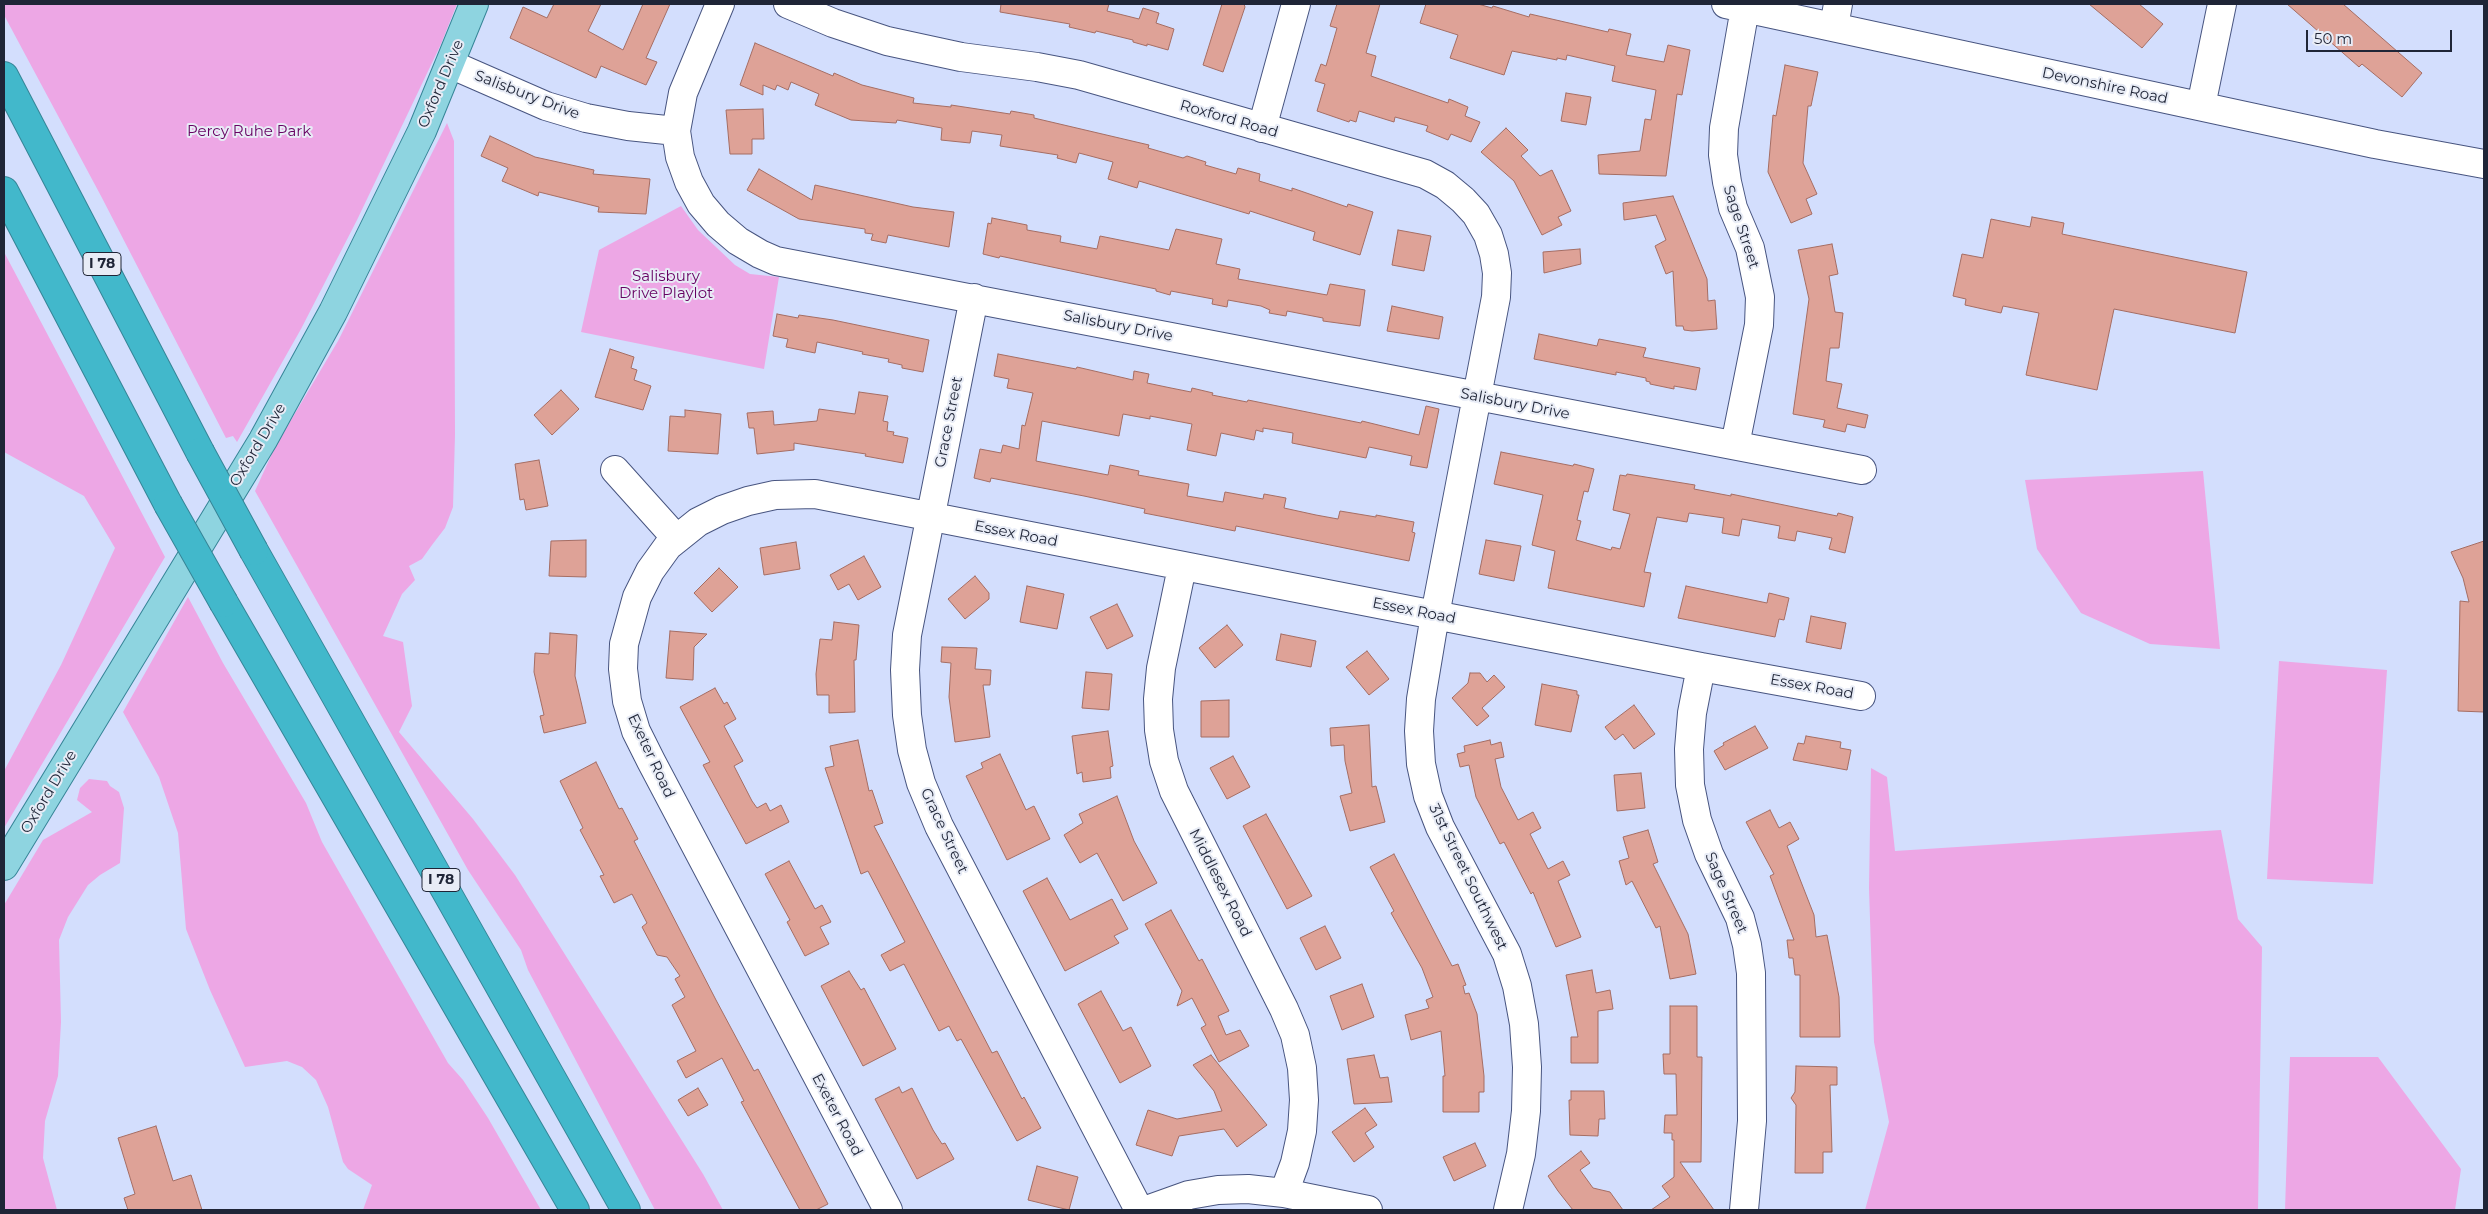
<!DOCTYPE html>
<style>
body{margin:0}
#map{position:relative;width:2488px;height:1214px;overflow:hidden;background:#d3defd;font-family:Montserrat,sans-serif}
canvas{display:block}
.frame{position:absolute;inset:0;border:5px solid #1f2537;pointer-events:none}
.scale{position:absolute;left:2306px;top:30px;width:146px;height:22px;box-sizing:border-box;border:2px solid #1f2537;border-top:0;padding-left:6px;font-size:15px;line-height:18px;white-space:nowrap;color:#1f2537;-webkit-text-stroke:4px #e8ecf6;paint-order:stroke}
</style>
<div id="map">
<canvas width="2488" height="1214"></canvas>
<div class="frame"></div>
<div class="scale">50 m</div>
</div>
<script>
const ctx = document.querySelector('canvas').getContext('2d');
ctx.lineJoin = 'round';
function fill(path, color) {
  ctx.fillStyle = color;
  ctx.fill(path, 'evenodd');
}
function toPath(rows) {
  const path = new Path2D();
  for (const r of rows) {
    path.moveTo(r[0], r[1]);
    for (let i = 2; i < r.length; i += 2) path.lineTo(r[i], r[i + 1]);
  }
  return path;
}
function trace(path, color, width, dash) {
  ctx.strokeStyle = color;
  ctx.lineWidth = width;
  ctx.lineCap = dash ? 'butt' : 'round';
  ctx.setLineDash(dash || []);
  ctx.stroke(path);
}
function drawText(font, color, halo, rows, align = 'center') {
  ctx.font = font + ' Montserrat,sans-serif';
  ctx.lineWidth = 4;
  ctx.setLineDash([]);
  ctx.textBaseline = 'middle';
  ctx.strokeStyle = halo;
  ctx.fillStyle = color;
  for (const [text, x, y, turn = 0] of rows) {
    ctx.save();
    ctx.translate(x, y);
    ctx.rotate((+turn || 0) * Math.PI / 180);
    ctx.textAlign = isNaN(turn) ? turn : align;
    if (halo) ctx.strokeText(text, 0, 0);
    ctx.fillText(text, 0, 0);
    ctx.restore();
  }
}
fill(toPath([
 [4,4,457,4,441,44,357,220,301,329,237,442,233,436,226,438,101,196,4,15],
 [447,123,454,141,454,162,455,435,453,507,445,528,432,545,422,559,409,566,415,580,402,594,383,636,403,642,412,706,399,732,473,819,515,875,703,1174,723,1210,655,1210,528,970,521,950,468,870,255,491,275,447,338,341],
 [681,206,698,230,735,265,750,274,779,277,764,369,581,332,599,250],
 [4,252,165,557,4,828,4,771,61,665,115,548,84,496,4,452],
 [2203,471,2220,649,2150,644,2081,613,2037,549,2025,480],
 [188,597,223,663,306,803,322,842,448,1063,463,1080,488,1118,541,1210,363,1210,372,1185,348,1169,343,1162,328,1107,316,1080,302,1067,287,1061,245,1067,210,990,186,929,178,833,159,777,123,712],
 [2279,661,2387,670,2373,884,2267,879],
 [1871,768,1887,777,1895,851,2221,830,2238,919,2262,947,2258,1210,1865,1210,1889,1122,1874,1042,1869,888],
 [89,779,107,781,110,786,119,792,124,808,120,863,100,875,88,885,68,917,59,940,61,1022,58,1076,45,1121,43,1158,57,1210,4,1210,4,905,43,840,92,812,77,800,80,788],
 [2290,1057,2378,1057,2461,1169,2455,1210,2285,1210]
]), '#eda7e5');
const building = toPath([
 [554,4,601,4,588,31,623,50,643,4,670,4,646,58,657,62,646,85,601,66,596,78,510,38,523,7,547,18,554,4],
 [1001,4,1109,4,1107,11,1139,19,1143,8,1159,13,1156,23,1174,29,1168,50,1147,44,1147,46,1133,42,1133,40,1096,31,1095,33,1069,27,1070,24,1000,12,1001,4],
 [1222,4,1244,4,1245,7,1223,72,1203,65,1222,4],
 [1337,4,1380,4,1366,53,1376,56,1371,76,1448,103,1449,99,1468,107,1465,116,1480,122,1471,142,1451,134,1448,140,1426,131,1428,126,1395,117,1394,122,1359,111,1356,122,1350,120,1349,122,1317,111,1325,84,1315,81,1321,64,1326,66,1337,28,1330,26,1337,4],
 [1426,4,1478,4,1492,8,1493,6,1529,17,1530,14,1608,32,1609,29,1631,34,1626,55,1664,62,1668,45,1690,50,1682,95,1677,94,1666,176,1599,174,1598,155,1640,151,1645,119,1651,120,1656,90,1612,81,1615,66,1567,55,1566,60,1557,58,1557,60,1512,51,1504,75,1450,58,1458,35,1420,23,1426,4],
 [2089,4,2139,4,2163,24,2142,48,2089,4],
 [2287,4,2343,4,2422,73,2402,97,2362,64,2359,67,2287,4],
 [755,43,833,76,834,73,862,85,914,98,913,103,951,107,951,105,1010,114,1011,111,1034,115,1034,118,1149,145,1148,148,1183,158,1187,156,1206,162,1205,165,1236,174,1238,168,1260,174,1259,181,1292,191,1292,188,1347,207,1348,204,1373,212,1360,255,1313,240,1315,232,1250,211,1249,214,1139,181,1137,188,1108,179,1113,162,1079,153,1076,163,1057,158,1058,155,1000,146,1002,135,972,131,970,143,941,140,942,128,897,120,896,123,851,120,815,105,819,94,791,82,788,90,777,85,775,90,763,85,763,95,740,85,755,43],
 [1785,65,1818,72,1811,106,1808,106,1803,163,1817,194,1806,199,1812,214,1791,223,1768,172,1773,115,1776,116,1785,65],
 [1566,93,1591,97,1586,125,1561,121,1566,93],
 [763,109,764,139,752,139,752,154,730,154,726,110,763,109],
 [1506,128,1528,150,1521,156,1540,176,1552,170,1571,211,1558,217,1562,225,1542,235,1514,181,1481,152,1506,128],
 [490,136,535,157,594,170,593,174,650,179,646,214,598,212,599,207,539,192,538,196,502,181,508,168,481,156,490,136],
 [759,169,812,200,815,185,913,207,954,212,949,247,888,235,886,243,871,240,873,234,865,233,865,229,799,219,747,190,759,169],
 [1673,196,1707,279,1708,301,1715,300,1717,329,1692,331,1684,330,1683,326,1676,326,1673,271,1666,274,1655,246,1666,240,1656,215,1624,220,1623,203,1673,196],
 [2032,217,2064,223,2062,234,2247,272,2235,333,2114,309,2097,390,2026,375,2039,313,2003,306,2001,313,1965,305,1966,299,1953,296,1962,254,1983,258,1991,219,2030,227,2032,217],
 [992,218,1027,225,1027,230,1061,236,1060,242,1097,249,1100,236,1169,250,1176,229,1222,239,1216,264,1240,269,1238,279,1327,295,1330,284,1365,290,1360,326,1323,321,1323,318,1287,311,1286,316,1269,313,1270,310,1261,306,1228,300,1227,307,1212,304,1213,299,1171,291,1170,295,1156,291,1156,289,1000,256,999,258,983,254,988,223,991,224,992,218],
 [1398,230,1431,236,1424,271,1392,265,1398,230],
 [1832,244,1838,274,1829,276,1835,312,1843,313,1839,348,1830,348,1826,381,1842,384,1837,408,1868,415,1865,428,1847,424,1845,432,1823,427,1825,420,1793,414,1809,299,1798,250,1832,244],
 [1580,249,1581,264,1544,273,1543,252,1580,249],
 [1392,306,1443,317,1439,339,1387,331,1392,306],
 [777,314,798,318,799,315,833,320,929,340,923,372,902,368,902,365,888,362,889,359,862,354,863,352,817,342,815,353,786,347,788,339,773,336,777,314],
 [1539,334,1597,346,1599,339,1646,348,1643,357,1700,368,1696,390,1674,386,1674,389,1650,384,1650,382,1646,381,1646,378,1616,372,1616,375,1534,359,1539,334],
 [610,349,634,357,631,368,637,370,634,380,651,386,643,410,595,397,610,349],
 [998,354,1076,369,1077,367,1133,380,1134,371,1149,374,1147,383,1171,388,1191,392,1192,388,1213,393,1212,395,1247,402,1248,400,1361,423,1362,421,1419,435,1426,406,1439,409,1427,468,1410,465,1412,456,1369,447,1366,458,1292,443,1293,433,1263,428,1263,432,1256,430,1254,440,1221,433,1216,456,1187,450,1192,424,1150,416,1150,419,1123,414,1119,436,1042,421,1036,461,1108,475,1110,465,1139,471,1138,475,1189,484,1187,496,1223,502,1225,492,1263,499,1264,494,1286,498,1284,508,1316,515,1338,519,1340,511,1376,517,1376,515,1414,522,1412,532,1415,533,1409,561,1236,526,1235,531,1200,524,1144,513,1145,509,1084,496,991,478,990,482,974,478,980,449,1001,453,1003,445,1019,449,1022,425,1025,426,1033,393,1007,388,1009,379,994,376,998,354],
 [561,390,579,409,552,435,534,415,561,390],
 [859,392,888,396,883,421,888,422,887,431,894,432,893,435,908,438,903,463,865,456,866,454,794,443,794,450,757,454,754,428,749,428,747,413,773,411,774,425,817,421,819,409,855,414,859,392],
 [685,410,721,414,718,454,668,451,670,416,685,417,685,410],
 [1501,452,1573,466,1574,464,1594,469,1588,492,1584,491,1577,520,1581,521,1576,540,1611,550,1612,547,1620,549,1630,514,1613,510,1620,475,1626,476,1627,474,1695,485,1694,489,1731,496,1731,494,1837,516,1838,513,1853,517,1845,553,1829,549,1832,538,1797,531,1795,541,1778,538,1780,526,1742,519,1739,536,1722,533,1724,518,1689,513,1687,522,1657,517,1644,572,1651,573,1644,607,1548,588,1555,551,1532,545,1543,495,1494,484,1501,452],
 [539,460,548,506,526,510,524,499,520,500,515,464,539,460],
 [586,540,586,577,549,576,551,541,586,540],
 [1486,540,1521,546,1514,581,1479,574,1486,540],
 [2484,541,2484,712,2458,711,2460,601,2469,602,2463,578,2451,552,2484,541],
 [796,542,800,569,764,575,760,548,796,542],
 [864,556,881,587,858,600,849,584,838,590,830,575,864,556],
 [719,568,738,587,712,612,694,593,719,568],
 [975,576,989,593,989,599,965,619,948,599,975,576],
 [1027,586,1064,594,1057,629,1020,622,1027,586],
 [1686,586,1767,603,1769,593,1789,598,1784,620,1779,619,1775,637,1678,618,1686,586],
 [1117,604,1133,636,1107,649,1090,617,1117,604],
 [1811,616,1846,623,1841,649,1806,642,1811,616],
 [834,622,859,625,856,660,854,660,855,712,829,713,829,695,817,695,816,674,820,639,832,640,834,622],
 [1227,625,1243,645,1215,668,1199,648,1227,625],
 [670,631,707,634,694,647,693,680,666,678,670,631],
 [550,633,577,635,575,676,586,723,544,733,540,716,544,715,534,672,535,653,549,654,550,633],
 [1281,634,1316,641,1311,667,1276,660,1281,634],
 [942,647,977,648,975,669,991,670,990,685,983,685,990,737,955,742,949,697,951,663,941,662,942,647],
 [1367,651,1389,679,1369,695,1346,667,1367,651],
 [1086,672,1112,674,1109,710,1082,708,1086,672],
 [1470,673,1480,673,1487,682,1494,675,1505,687,1482,708,1489,716,1477,726,1452,698,1468,683,1470,673],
 [1542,684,1577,691,1577,695,1579,695,1571,732,1535,725,1542,684],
 [715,688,724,704,727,702,736,719,724,726,743,761,734,766,752,801,757,808,766,803,770,811,781,805,789,822,746,844,703,765,710,762,680,707,715,688],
 [1229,700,1229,737,1201,737,1201,701,1229,700],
 [1634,705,1655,734,1634,749,1623,734,1615,740,1605,727,1634,705],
 [1369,725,1372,787,1376,786,1385,822,1350,831,1340,796,1352,793,1345,761,1344,745,1331,746,1330,728,1369,725],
 [1755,726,1768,748,1725,770,1714,751,1724,745,1723,743,1755,726],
 [1108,731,1113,766,1110,767,1111,778,1083,782,1082,772,1077,774,1072,736,1108,731],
 [1806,736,1841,742,1840,748,1851,750,1847,770,1793,760,1798,743,1804,744,1806,736],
 [858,740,869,791,872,790,883,823,874,826,992,1053,997,1051,1022,1099,1024,1097,1041,1128,1017,1141,961,1039,957,1041,949,1026,939,1031,904,964,890,971,881,955,905,942,868,871,861,874,825,768,834,766,830,746,858,740],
 [1490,740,1491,745,1501,742,1504,757,1495,759,1501,787,1518,820,1533,812,1541,828,1530,834,1548,869,1563,861,1570,875,1558,881,1581,937,1556,947,1533,892,1531,894,1504,842,1500,844,1476,797,1469,765,1460,767,1457,754,1465,752,1464,746,1490,740],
 [1000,754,1026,810,1034,806,1050,839,1007,860,966,776,983,768,981,763,1000,754],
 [1233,756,1250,787,1227,799,1210,768,1233,756],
 [596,762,619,809,622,808,638,839,634,841,716,1000,754,1071,758,1069,828,1204,816,1210,800,1210,741,1102,744,1101,722,1058,686,1078,677,1061,696,1051,672,1005,685,997,675,979,680,976,667,957,657,955,642,927,647,923,632,894,614,903,600,876,604,875,580,830,583,828,560,781,596,762],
 [1641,773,1645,808,1617,811,1614,775,1641,773],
 [1117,796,1134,841,1157,883,1123,901,1097,853,1080,863,1064,835,1083,823,1079,814,1117,796],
 [1770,810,1779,828,1790,822,1799,839,1787,846,1814,915,1816,937,1827,935,1839,997,1840,1037,1800,1037,1800,975,1795,975,1793,958,1789,958,1787,940,1794,940,1770,876,1774,874,1746,822,1770,810],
 [1266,814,1312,896,1287,909,1243,826,1266,814],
 [1648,830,1658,862,1653,864,1688,934,1696,974,1670,979,1660,926,1656,928,1632,881,1626,885,1619,861,1629,858,1623,837,1648,830],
 [1394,854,1452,966,1458,964,1466,985,1463,986,1465,994,1469,993,1477,1014,1484,1076,1484,1092,1479,1092,1479,1112,1443,1112,1443,1076,1445,1076,1441,1031,1411,1040,1405,1015,1429,1008,1426,1000,1433,997,1422,968,1391,913,1394,911,1370,867,1394,854],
 [789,861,815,909,822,905,831,922,820,927,829,944,805,956,787,922,790,920,765,874,789,861],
 [1047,878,1070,920,1112,899,1128,929,1114,936,1119,943,1065,971,1023,891,1047,878],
 [1171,910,1199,961,1202,959,1229,1011,1218,1016,1226,1035,1240,1030,1249,1046,1219,1062,1201,1028,1206,1025,1192,998,1177,1006,1182,991,1145,924,1171,910],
 [1325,926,1341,958,1316,970,1300,938,1325,926],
 [1592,970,1596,993,1610,990,1613,1009,1598,1011,1598,1063,1571,1063,1571,1037,1578,1037,1566,975,1592,970],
 [849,971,861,990,864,988,896,1049,863,1066,821,986,849,971],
 [1362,984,1374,1017,1342,1030,1330,996,1362,984],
 [1101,991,1123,1031,1131,1027,1151,1066,1120,1083,1078,1004,1101,991],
 [1670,1006,1697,1006,1697,1057,1702,1057,1701,1162,1680,1162,1714,1210,1651,1210,1670,1197,1662,1186,1674,1177,1674,1140,1672,1140,1672,1133,1664,1133,1665,1115,1677,1115,1676,1074,1664,1074,1663,1054,1670,1054,1670,1006],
 [1211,1055,1267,1125,1237,1147,1224,1129,1179,1136,1172,1156,1136,1145,1148,1110,1177,1119,1222,1111,1214,1091,1193,1065,1211,1055],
 [1374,1055,1380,1078,1388,1077,1392,1102,1354,1104,1347,1059,1374,1055],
 [1796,1066,1837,1067,1837,1085,1830,1085,1832,1152,1823,1152,1823,1173,1795,1173,1796,1105,1791,1098,1795,1092,1796,1066],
 [899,1087,902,1093,912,1088,933,1130,942,1144,945,1143,954,1159,917,1179,875,1099,899,1087],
 [698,1088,708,1105,688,1116,678,1100,698,1088],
 [1571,1091,1604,1091,1605,1119,1599,1119,1598,1136,1570,1135,1569,1100,1571,1100,1571,1091],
 [1365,1108,1377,1125,1365,1133,1374,1147,1354,1162,1332,1132,1365,1108],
 [156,1126,173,1181,191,1175,202,1210,128,1210,124,1198,135,1194,118,1138,156,1126],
 [1475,1143,1486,1166,1454,1181,1443,1157,1475,1143],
 [1581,1151,1590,1163,1580,1170,1593,1188,1610,1192,1623,1210,1573,1210,1558,1191,1548,1176,1581,1151],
 [1037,1166,1078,1177,1069,1210,1028,1200,1037,1166]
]);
fill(building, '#dea297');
trace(building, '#a56d63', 1);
const minor = toPath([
 [720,4,683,93,676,131,680,157,689,182,701,204,718,224,738,241,760,254,776,261,1862,470],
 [788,4,833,23,887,41,961,57,1037,67,1079,75,1425,174,1445,185,1463,200,1476,214,1488,235,1494,254,1497,273,1496,297,1435,615,1421,699,1419,731,1421,764,1428,796,1440,827,1507,954,1517,986,1524,1024,1527,1067,1526,1111,1521,1154,1508,1210],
 [1726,4,2375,144,2484,164],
 [1834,27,1838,4],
 [450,64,546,106,586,118,628,126,676,131],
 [2201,106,2222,4],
 [1262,128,1296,4],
 [974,298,907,635,905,670,907,715,912,750,921,783,939,826,1139,1210],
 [1735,445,1759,325,1760,297,1750,248,1733,208,1727,182,1723,155,1724,128,1745,8],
 [615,470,676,538],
 [1182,567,1161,668,1158,699,1159,730,1164,761,1174,791,1284,1009,1295,1035,1302,1068,1304,1100,1302,1131,1295,1163,1284,1193],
 [1701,667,1692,713,1689,749,1690,785,1697,820,1709,854,1740,918,1747,945,1751,973,1752,1121,1744,1210],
 [888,1210,651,761,636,731,627,701,623,669,624,644,637,597,650,571,668,546,698,522,722,510,748,501,775,495,815,494,1701,667,1861,696],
 [1147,1210,1189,1195,1218,1190,1248,1189,1284,1193,1368,1210]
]);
const major = toPath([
 [4,866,263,440,333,312,422,131,474,4]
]);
const highway = toPath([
 [4,76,200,452],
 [4,191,168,504],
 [254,551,626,1210],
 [224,603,575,1210]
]);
trace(minor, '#485580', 30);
trace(major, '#368597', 30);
trace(highway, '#368597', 30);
trace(minor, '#fff', 28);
trace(major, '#8ed4e0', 28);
trace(highway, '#42b8cb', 28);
const highwayBridge = toPath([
 [200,452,254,551],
 [168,504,224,603]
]);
trace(highwayBridge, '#368597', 30, []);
trace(highwayBridge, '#42b8cb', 28);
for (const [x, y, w] of [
 [102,264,38],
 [441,880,38]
]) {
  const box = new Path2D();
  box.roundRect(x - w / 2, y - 11.5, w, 23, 4);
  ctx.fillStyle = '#e8ecf6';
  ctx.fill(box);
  trace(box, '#1f2537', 1);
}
drawText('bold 14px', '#1f2537', null, [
 ["I 78",102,264],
 ["I 78",441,880]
]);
drawText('15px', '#1f2537', '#e8ecf6', [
 ["Oxford Drive",441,84,-67],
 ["Devonshire Road",2105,86,12],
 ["Salisbury Drive",527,95,21],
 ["Roxford Road",1229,119,16],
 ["Sage Street",1741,227,72],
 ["Salisbury Drive",1118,326,11],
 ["Salisbury Drive",1515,404,11],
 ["Grace Street",949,422,-79],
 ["Oxford Drive",258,445,-59],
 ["Essex Road",1016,534,11],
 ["Essex Road",1414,611,11],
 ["Essex Road",1812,687,10],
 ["Exeter Road",651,756,65],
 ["Oxford Drive",49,792,-59],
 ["Grace Street",944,831,65],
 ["31st Street Southwest",1468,877,64],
 ["Middlesex Road",1220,883,63],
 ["Sage Street",1726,893,67],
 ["Exeter Road",837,1115,62]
]);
drawText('15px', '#660162', '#e8ecf6', [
 ["Percy Ruhe Park",249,132],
 ["Salisbury",666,277],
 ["Drive Playlot",666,294]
]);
</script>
